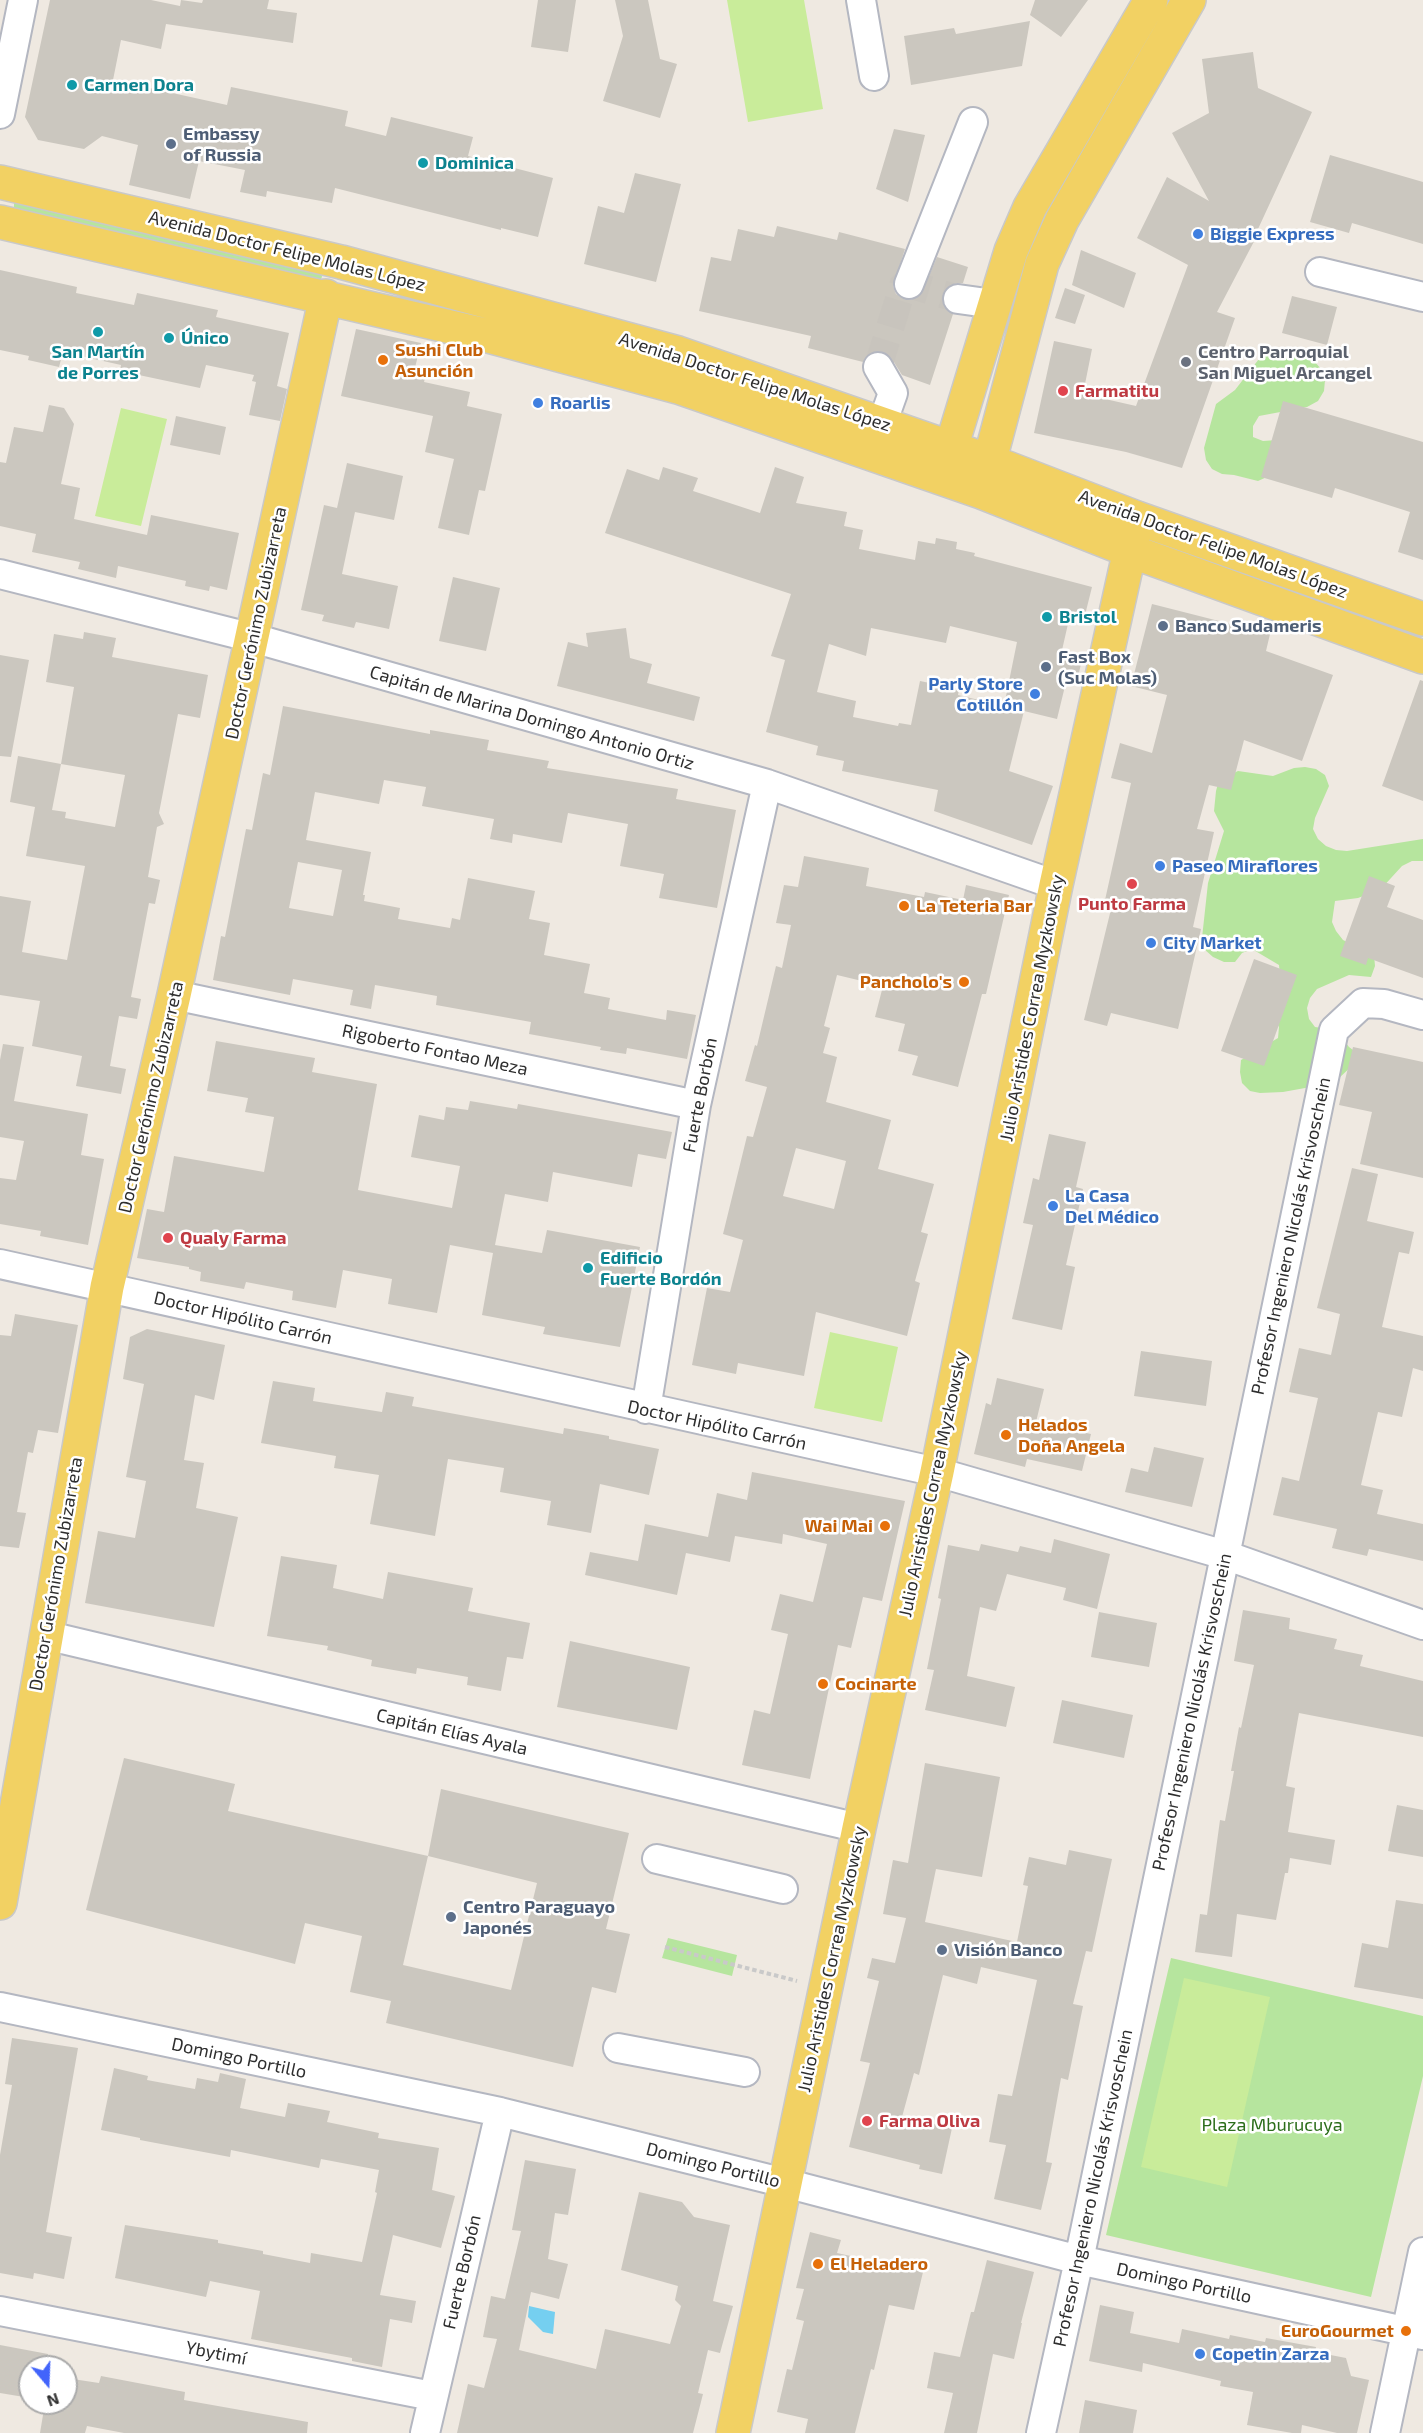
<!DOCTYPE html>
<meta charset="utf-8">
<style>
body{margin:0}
#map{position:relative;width:1423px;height:2433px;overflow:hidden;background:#efe9e1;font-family:"Exo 2",sans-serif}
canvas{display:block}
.north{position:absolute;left:18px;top:2355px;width:60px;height:60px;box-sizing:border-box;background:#fff;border:2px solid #ababab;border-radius:50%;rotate:161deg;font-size:16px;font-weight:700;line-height:24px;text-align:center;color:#2e2e2e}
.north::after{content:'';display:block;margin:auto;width:21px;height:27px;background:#4264fb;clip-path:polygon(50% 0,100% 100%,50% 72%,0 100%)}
</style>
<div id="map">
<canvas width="1423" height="2433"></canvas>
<div class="north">N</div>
</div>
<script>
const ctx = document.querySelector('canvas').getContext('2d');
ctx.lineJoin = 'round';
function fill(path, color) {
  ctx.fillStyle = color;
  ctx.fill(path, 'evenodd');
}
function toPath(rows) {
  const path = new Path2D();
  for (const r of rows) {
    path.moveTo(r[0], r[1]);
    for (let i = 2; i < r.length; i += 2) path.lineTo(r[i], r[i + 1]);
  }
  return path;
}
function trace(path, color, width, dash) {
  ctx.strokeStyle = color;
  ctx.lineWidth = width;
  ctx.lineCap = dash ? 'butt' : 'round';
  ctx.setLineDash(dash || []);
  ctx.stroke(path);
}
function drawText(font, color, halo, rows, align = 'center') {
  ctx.font = font + ' "Exo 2",sans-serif';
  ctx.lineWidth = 5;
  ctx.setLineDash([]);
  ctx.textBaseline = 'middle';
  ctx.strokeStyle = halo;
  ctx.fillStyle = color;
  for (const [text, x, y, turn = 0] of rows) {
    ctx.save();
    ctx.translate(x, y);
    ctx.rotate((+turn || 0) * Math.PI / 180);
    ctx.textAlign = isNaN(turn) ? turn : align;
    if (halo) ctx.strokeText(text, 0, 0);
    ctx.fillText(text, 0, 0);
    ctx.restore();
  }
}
fill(toPath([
 [14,202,321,272,322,277,319,282,14,208],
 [1262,355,1283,359,1305,356,1315,362,1321,369,1325,380,1324,391,1318,401,1307,407,1259,416,1253,426,1253,437,1263,441,1277,440,1269,476,1258,481,1234,475,1222,474,1212,469,1206,460,1204,448,1216,404,1235,390],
 [1305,767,1316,769,1325,775,1329,786,1315,818,1313,829,1318,839,1326,846,1336,850,1347,851,1423,839,1423,861,1412,861,1402,866,1380,890,1358,898,1335,901,1332,922,1336,931,1343,940,1374,955,1375,966,1371,977,1349,975,1317,989,1310,998,1307,1008,1309,1019,1315,1027,1336,1030,1349,1047,1357,1053,1354,1064,1338,1079,1327,1084,1283,1092,1260,1093,1250,1091,1242,1083,1240,1072,1241,1060,1278,1038,1279,1027,1270,1007,1280,976,1279,965,1252,949,1242,953,1235,962,1224,962,1213,957,1204,949,1202,938,1208,883,1224,831,1214,811,1216,791,1219,780,1238,771,1273,776,1294,768],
 [668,1938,737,1955,732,1976,662,1958],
 [1171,1958,1423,2016,1423,2076,1371,2297,1106,2235]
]), '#b6e59e');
fill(toPath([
 [727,0,804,0,823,109,748,122],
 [121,408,167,419,141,526,95,516],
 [830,1332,898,1347,882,1422,814,1408],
 [1184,1978,1270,1997,1227,2187,1141,2167]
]), '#c9ec9a');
fill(toPath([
 [529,2306,555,2312,553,2334,543,2332,528,2317]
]), '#75cff0');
fill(toPath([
 [50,0,151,0,180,6,181,0,202,3,203,0,269,0,267,9,297,13,293,43,166,24,161,49,121,40,113,80,227,105,231,87,315,104,348,111,345,126,386,136,391,117,473,137,468,156,553,178,538,237,501,228,501,230,335,188,332,203,267,191,266,197,240,192,245,170,199,161,190,199,129,185,138,145,102,136,84,149,38,140,25,117],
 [538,0,576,0,568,52,531,47],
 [615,0,648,0,660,59,677,64,660,118,603,101,623,36],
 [1035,0,1088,0,1061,37,1030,15],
 [1030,21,1022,66,911,85,904,36,954,28,956,34],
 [1253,52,1258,88,1312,112,1258,229,1260,230,1217,312,1235,318,1182,468,1126,452,1034,433,1054,341,1092,349,1083,394,1136,406,1188,265,1137,238,1167,177,1209,201,1172,133,1209,113,1202,59],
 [894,129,925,135,908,202,876,189],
 [1330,155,1423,182,1423,244,1352,223,1349,233,1310,222],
 [635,173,681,184,656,282,584,264,598,206,624,213],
 [777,226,837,240,839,232,905,249,893,286,896,294,904,299,912,300,920,297,937,257,968,267,963,283,951,284,945,289,942,296,943,306,953,314,930,385,902,375,892,359,886,352,879,351,870,352,863,362,808,348,811,336,699,311,711,257,731,261,738,229,774,237],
 [1081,250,1136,273,1124,308,1072,285],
 [0,270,77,287,76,293,134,305,137,293,218,310,216,317,289,333,277,386,287,389,280,421,249,415,256,382,252,381,254,375,206,365,200,388,120,371,121,365,63,352,59,367,28,360,29,356,0,350],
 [1065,288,1085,295,1075,324,1055,318],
 [1292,296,1337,307,1327,345,1282,333],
 [356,329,421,343,413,376,425,378,424,382,470,392,467,406,502,414,485,491,479,490,469,535,438,528,454,459,425,452,433,416,341,396],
 [1283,401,1423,442,1423,560,1398,552,1410,512,1335,488,1332,498,1261,477],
 [49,405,64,408,74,424,61,484,80,488,74,519,147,535,151,515,239,533,227,590,210,586,209,591,185,586,186,581,118,566,116,578,78,569,80,562,32,552,36,534,0,526,0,462,6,463,14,427,43,432],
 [176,416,226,427,220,455,170,445],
 [347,463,403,476,394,520,355,512,342,574,398,586,389,629,356,622,354,628,322,621,324,615,301,610,324,505,337,508],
 [663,467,698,478,693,491,760,513,775,467,804,477,796,503,847,512,844,526,863,530,859,549,915,560,918,541,935,544,936,538,957,542,956,549,975,553,974,556,1092,587,1084,619,1070,615,1060,659,1081,664,1076,685,1066,682,1057,719,1024,711,1009,771,1053,786,1032,845,934,811,938,790,842,771,844,761,816,755,818,746,766,732,785,660,771,656,791,594,605,533,627,469,659,480],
 [950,626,1017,642,1004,706,958,695,959,689,920,681,911,725,899,723,898,726,853,717,856,701,817,692,829,644,866,656,871,628,946,643],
 [453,577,500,588,486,651,439,641],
 [1152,604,1270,634,1266,651,1333,675,1302,761,1244,740,1231,790,1209,785,1197,829,1214,832,1193,927,1201,929,1178,1029,1111,1013,1107,1026,1084,1020,1113,901,1105,900,1131,783,1111,778,1120,743,1152,753,1167,695,1131,686],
 [626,628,630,658,652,664,647,683,700,697,694,721,557,686,568,642,588,647,586,633],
 [84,632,116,638,112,657,208,675,200,718,178,714,159,813,164,824,157,827,148,877,160,880,155,904,149,903,131,997,141,999,137,1019,119,1016,110,1066,126,1069,121,1094,76,1086,82,1056,32,1046,40,1001,0,995,0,896,31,901,22,952,67,960,85,866,26,856,35,807,10,802,18,756,61,764,74,687,46,682,54,634,83,639],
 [61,764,125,775,115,827,65,818,66,812,52,810],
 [0,655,29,660,11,757,0,756],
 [1420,680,1423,681,1423,801,1382,786],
 [283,706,430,734,430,730,489,740,487,750,549,761,547,768,678,789,676,799,736,810,717,908,659,898,664,874,620,866,628,824,568,813,562,843,513,834,512,843,490,839,494,819,422,806,426,787,384,780,379,804,315,792,306,840,371,852,363,895,365,895,364,901,400,908,398,919,450,928,452,918,460,920,468,878,535,891,529,919,550,923,544,955,590,964,584,993,610,998,608,1009,666,1020,667,1010,696,1015,687,1059,627,1048,626,1054,600,1050,601,1047,529,1034,531,1022,436,1005,437,996,375,985,371,1009,350,1005,353,990,293,979,290,995,213,980,221,936,225,937,246,829,252,830,263,773,270,775],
 [298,862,342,870,333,916,289,908],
 [804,856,869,868,866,886,924,897,925,892,963,900,966,885,1009,895,986,994,982,994,958,1087,912,1075,918,1056,898,1051,905,1024,875,1017,883,986,837,975,824,1026,830,1028,823,1053,837,1057,826,1102,891,1120,878,1169,934,1184,921,1232,928,1234,915,1281,920,1283,907,1336,816,1312,804,1376,738,1363,736,1374,692,1365,707,1288,730,1292,743,1240,723,1234,747,1136,753,1137,767,1087,745,1081,755,1045,757,1046,776,966,782,968,791,925,776,923,784,885,798,887],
 [796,1148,846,1161,834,1209,783,1196],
 [1369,876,1395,886,1387,907,1423,920,1423,978,1368,958,1366,965,1340,956],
 [1254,959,1297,975,1264,1066,1221,1051],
 [216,1041,315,1058,312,1072,377,1084,358,1190,452,1208,460,1166,411,1157,419,1115,444,1120,446,1107,468,1110,470,1101,517,1109,518,1104,672,1132,666,1159,638,1154,632,1187,553,1172,548,1202,505,1194,495,1245,542,1253,547,1230,640,1247,620,1347,543,1334,545,1327,482,1315,493,1253,450,1245,437,1313,388,1304,392,1279,343,1270,336,1308,292,1300,293,1291,246,1282,244,1289,200,1281,201,1272,189,1269,189,1267,137,1258,147,1209,164,1212,174,1156,264,1172,274,1117,245,1112,248,1098,207,1091],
 [3,1044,24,1047,14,1101,88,1114,81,1155,104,1159,88,1245,40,1236,41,1231,0,1224,0,1178,16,1180,24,1141,0,1137,0,1060],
 [1353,1047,1423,1062,1423,1178,1360,1164,1372,1112,1339,1105],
 [1049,1134,1086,1142,1076,1187,1083,1189,1066,1265,1075,1267,1062,1330,1012,1319,1033,1225,1023,1223,1033,1178,1039,1180],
 [1352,1168,1378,1174,1367,1221,1414,1232,1409,1254,1399,1252,1382,1327,1423,1336,1423,1371,1413,1368,1402,1417,1378,1412,1361,1485,1383,1490,1377,1514,1423,1524,1423,1561,1369,1549,1367,1556,1332,1548,1337,1529,1273,1515,1282,1477,1299,1481,1318,1398,1289,1392,1299,1348,1331,1355,1340,1314,1317,1308],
 [15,1314,78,1325,58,1433,38,1430,33,1453,28,1452,17,1512,26,1513,19,1548,0,1546,0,1335,11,1336],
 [147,1329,225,1345,214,1400,195,1395,184,1460,204,1463,196,1508,238,1517,214,1627,85,1603,98,1531,135,1538,146,1481,126,1477,144,1384,123,1379,130,1337],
 [1141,1351,1212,1361,1206,1406,1134,1396],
 [997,1378,1044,1389,1036,1422,1091,1434,1082,1471,1027,1459,1025,1467,974,1454,986,1403,991,1405],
 [273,1381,315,1388,313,1401,382,1412,386,1392,414,1397,412,1406,563,1434,564,1428,609,1436,609,1439,659,1449,649,1495,600,1484,591,1533,547,1525,551,1501,500,1492,504,1468,448,1459,435,1536,370,1524,379,1475,334,1468,336,1456,261,1443],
 [1154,1447,1204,1458,1192,1507,1125,1492,1131,1468,1148,1472],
 [752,1472,905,1501,882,1601,863,1597,851,1648,838,1645,810,1779,742,1765,754,1710,770,1714,788,1634,771,1630,780,1594,813,1602,827,1544,783,1534,782,1544,735,1536,730,1562,686,1553,677,1595,585,1575,590,1552,638,1561,645,1524,708,1537,717,1493,747,1500],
 [1054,1539,1110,1554,1097,1609,1063,1600,1066,1588,1007,1574,996,1611,980,1607,967,1676,1015,1687,1006,1727,925,1710,934,1670,927,1669,941,1599,938,1598,948,1545,979,1551,981,1544,1018,1552,1020,1546,1051,1553],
 [281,1556,337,1565,333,1588,383,1599,388,1572,473,1588,468,1611,530,1623,523,1659,507,1657,501,1691,467,1685,468,1677,417,1668,416,1674,371,1666,372,1660,327,1650,328,1646,267,1636],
 [1243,1610,1290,1618,1289,1629,1337,1639,1334,1649,1363,1655,1360,1666,1423,1681,1423,1737,1299,1713,1286,1786,1295,1788,1288,1832,1335,1840,1331,1865,1290,1858,1288,1873,1285,1873,1276,1920,1237,1914,1232,1957,1195,1952,1200,1914,1207,1915,1220,1820,1225,1821,1234,1771,1231,1771,1239,1727,1241,1728,1254,1665,1234,1661],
 [1099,1612,1157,1623,1149,1667,1091,1657],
 [570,1641,690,1667,677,1730,557,1707],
 [1062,1700,1133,1715,1124,1758,1053,1743],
 [124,1758,235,1784,228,1811,428,1856,441,1789,629,1833,606,1929,630,1934,623,1963,616,1993,592,1987,573,2067,386,2023,391,2001,350,1992,362,1936,305,1923,295,1964,86,1910],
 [428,1856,537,1883,511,1990,403,1965],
 [925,1763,1000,1777,982,1877,936,1869,925,1922,1017,1942,1028,1886,1023,1885,1029,1857,1066,1865,1069,1850,1112,1859,1092,1952,1086,1951,1073,2004,1083,2006,1068,2080,1061,2078,1046,2162,1052,2163,1041,2210,994,2199,1006,2145,989,2142,998,2094,1012,2096,1037,1980,981,1967,977,1984,943,1975,919,2075,914,2073,902,2117,952,2128,942,2174,919,2169,920,2165,849,2147,870,2063,860,2061,879,1981,867,1978,872,1958,895,1963,906,1918,883,1914,893,1860,908,1863],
 [1397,1805,1423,1810,1423,1857,1388,1851],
 [1396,1900,1423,1904,1423,1999,1354,1987,1362,1943,1388,1948],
 [12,2038,78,2048,46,2232,72,2237,64,2279,34,2273,33,2279,0,2273,0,2155,12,2085,5,2084],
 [114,2068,148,2076,147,2080,195,2089,197,2078,218,2082,220,2073,246,2079,240,2108,285,2117,288,2103,330,2111,327,2122,379,2133,378,2138,439,2148,432,2190,455,2196,441,2248,393,2235,380,2295,416,2301,412,2323,390,2319,382,2367,352,2361,352,2358,251,2339,260,2291,210,2281,206,2297,115,2278,125,2225,218,2240,218,2243,263,2251,263,2254,310,2263,311,2253,362,2262,377,2193,375,2192,379,2170,321,2159,319,2168,231,2150,230,2157,140,2140,140,2138,101,2130],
 [525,2160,576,2169,568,2215,555,2213,548,2259,568,2264,559,2299,531,2292,519,2350,596,2369,605,2329,670,2344,681,2306,675,2300,678,2286,621,2270,639,2192,682,2202,694,2217,730,2225,713,2301,733,2306,720,2353,708,2350,698,2393,703,2394,693,2433,457,2433,468,2384,484,2388,497,2339,483,2337,491,2296,505,2299,521,2231,512,2230],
 [810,2232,841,2240,837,2253,923,2272,914,2310,889,2305,874,2370,871,2369,855,2433,805,2433,808,2419,777,2412,787,2369,792,2370,804,2321,796,2319,804,2289,796,2288],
 [987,2260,1034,2272,1021,2323,1022,2323,1014,2359,993,2354,977,2433,944,2433,953,2393,927,2388,934,2352,960,2357,971,2312,974,2312],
 [1100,2305,1134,2312,1130,2333,1179,2343,1182,2329,1229,2339,1230,2335,1265,2342,1266,2338,1316,2347,1315,2352,1346,2358,1351,2376,1369,2380,1357,2433,1337,2433,1302,2425,1301,2433,1292,2433,1247,2425,1253,2392,1220,2386,1221,2381,1143,2363,1142,2372,1089,2361],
 [0,2345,48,2354,46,2367,30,2367,30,2398,0,2393],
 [101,2376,185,2392,184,2400,308,2422,307,2433,124,2433,87,2426,85,2433,40,2433,45,2403,66,2403,66,2378,99,2383],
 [1085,2400,1137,2410,1133,2433,1079,2433]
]), '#cbc7bf');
trace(toPath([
 [878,367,903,286,909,284,958,299]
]), '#c8c4bd', 28, [28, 14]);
const minor = toPath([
 [861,0,874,76],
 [0,114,23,0],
 [1320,272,1423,297],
 [909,284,973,122],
 [958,299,994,304],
 [878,367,893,393,882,424],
 [0,574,253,638,767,784,1056,885],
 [174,995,696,1105],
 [0,1264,937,1472,1225,1555,1423,1625],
 [646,1409,696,1105,767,784],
 [45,1635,859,1828],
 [657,1859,783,1889],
 [0,2007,500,2112,785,2183,1079,2260,1423,2335],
 [618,2048,745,2072],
 [0,2311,432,2396],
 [425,2433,500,2112],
 [1041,2433,1079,2260,1334,1030,1363,1003,1384,1004,1423,1015],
 [1385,2433,1423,2252]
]);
const major = toPath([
 [0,182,341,262,678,353,989,461,1137,518,1423,619],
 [0,222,485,335,678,387,981,492,1128,550,1423,657],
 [945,468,1011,251,1030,207,1151,0],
 [984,482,1042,264,1062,220,1189,0],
 [0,1903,107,1287,174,995,326,296],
 [733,2433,859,1828,937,1472,1056,885,1137,518]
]);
trace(minor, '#b4b7c1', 32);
trace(major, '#c9c9c9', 36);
trace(toPath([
 [665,1947,797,1981]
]), '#c9c9c9', 4, [4.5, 3]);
trace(minor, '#fff', 28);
trace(major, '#f2d163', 33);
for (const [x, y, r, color] of [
 [72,85,6,"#0f9aa8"],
 [171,144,6,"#5c6f8a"],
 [423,163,6,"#0f9aa8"],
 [1198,234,6,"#3f7fe0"],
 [98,332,6,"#0f9aa8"],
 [169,338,6,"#0f9aa8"],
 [383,360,6,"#e8710a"],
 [1186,362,6,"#6b7280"],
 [1063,391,6,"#e0444e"],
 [538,403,6,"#3f7fe0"],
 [1047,617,6,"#0f9aa8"],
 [1163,626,6,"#5c6f8a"],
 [1046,667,6,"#5c6f8a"],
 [1035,694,6,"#3f7fe0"],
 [1160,866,6,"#3f7fe0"],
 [1132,884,6,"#e0444e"],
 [904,906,6,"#e8710a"],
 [1151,943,6,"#3f7fe0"],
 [964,982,6,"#e8710a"],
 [1053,1206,6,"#3f7fe0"],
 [168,1238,6,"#e0444e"],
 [588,1268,6,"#0f9aa8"],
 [1006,1435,6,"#e8710a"],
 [885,1526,6,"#e8710a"],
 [823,1684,6,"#e8710a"],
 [451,1917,6,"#5c6f8a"],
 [942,1950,6,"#5c6f8a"],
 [867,2121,6,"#e0444e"],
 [818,2264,6,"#e8710a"],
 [1406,2331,6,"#e8710a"],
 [1200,2354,6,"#3f7fe0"]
]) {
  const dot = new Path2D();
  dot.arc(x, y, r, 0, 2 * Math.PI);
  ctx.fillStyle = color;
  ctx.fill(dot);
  trace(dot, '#fff', 2);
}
drawText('bold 18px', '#0d838f', '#fff', [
 ["Carmen Dora",84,85],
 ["Dominica",435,163],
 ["Único",181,338],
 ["San Martín",98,352,"center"],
 ["de Porres",98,373,"center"],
 ["Bristol",1059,617],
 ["Edificio",600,1258],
 ["Fuerte Bordón",600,1279]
], 'left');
drawText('bold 18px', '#4e5e75', '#fff', [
 ["Embassy",183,134],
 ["of Russia",183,155],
 ["Banco Sudameris",1175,626],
 ["Fast Box",1058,657],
 ["(Suc Molas)",1058,678],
 ["Centro Paraguayo",463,1907],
 ["Japonés",463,1928],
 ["Visión Banco",954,1950]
], 'left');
drawText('bold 18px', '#366cbe', '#fff', [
 ["Biggie Express",1210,234],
 ["Roarlis",550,403],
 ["Parly Store",1023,684,"right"],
 ["Cotillón",1023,705,"right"],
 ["Paseo Miraflores",1172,866],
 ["City Market",1163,943],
 ["La Casa",1065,1196],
 ["Del Médico",1065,1217],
 ["Copetin Zarza",1212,2354]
], 'left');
drawText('18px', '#2e2e2e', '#fff', [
 ["Avenida Doctor Felipe Molas López",287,251,14],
 ["Avenida Doctor Felipe Molas López",755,382,18],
 ["Avenida Doctor Felipe Molas López",1213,544,20],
 ["Doctor Gerónimo Zubizarreta",256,623,-78],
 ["Capitán de Marina Domingo Antonio Ortiz",532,718,16],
 ["Julio Aristides Correa Myzkowsky",1032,1008,-79],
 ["Rigoberto Fontao Meza",435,1050,12],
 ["Fuerte Borbón",700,1095,-79],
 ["Doctor Gerónimo Zubizarreta",151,1097,-77],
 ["Profesor Ingeniero Nicolás Krisvoschein",1291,1236,-78],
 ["Doctor Hipólito Carrón",243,1318,13],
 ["Doctor Hipólito Carrón",717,1425,12],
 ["Julio Aristides Correa Myzkowsky",933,1484,-78],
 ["Doctor Gerónimo Zubizarreta",56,1574,-80],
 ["Profesor Ingeniero Nicolás Krisvoschein",1192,1712,-78],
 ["Capitán Elías Ayala",452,1732,13],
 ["Julio Aristides Correa Myzkowsky",832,1959,-78],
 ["Domingo Portillo",239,2058,12],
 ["Domingo Portillo",713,2165,14],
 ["Profesor Ingeniero Nicolás Krisvoschein",1093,2188,-78],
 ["Fuerte Borbón",462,2272,-77],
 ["Domingo Portillo",1184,2283,12],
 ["Ybytimí",216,2353,11]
]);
drawText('bold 18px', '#c56008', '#fff', [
 ["Sushi Club",395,350],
 ["Asunción",395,371],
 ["La Teteria Bar",916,906],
 ["Pancholo's",952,982,"right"],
 ["Helados",1018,1425],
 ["Doña Angela",1018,1446],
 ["Wai Mai",873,1526,"right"],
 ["Cocinarte",835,1684],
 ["El Heladero",830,2264],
 ["EuroGourmet",1394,2331,"right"]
], 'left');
drawText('bold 18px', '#5b616d', '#fff', [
 ["Centro Parroquial",1198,352],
 ["San Miguel Arcangel",1198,373]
], 'left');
drawText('bold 18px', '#be3a42', '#fff', [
 ["Farmatitu",1075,391],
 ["Punto Farma",1132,904,"center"],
 ["Qualy Farma",180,1238],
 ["Farma Oliva",879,2121]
], 'left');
drawText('18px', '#2c6e1b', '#fff', [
 ["Plaza Mburucuya",1272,2125]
]);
</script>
